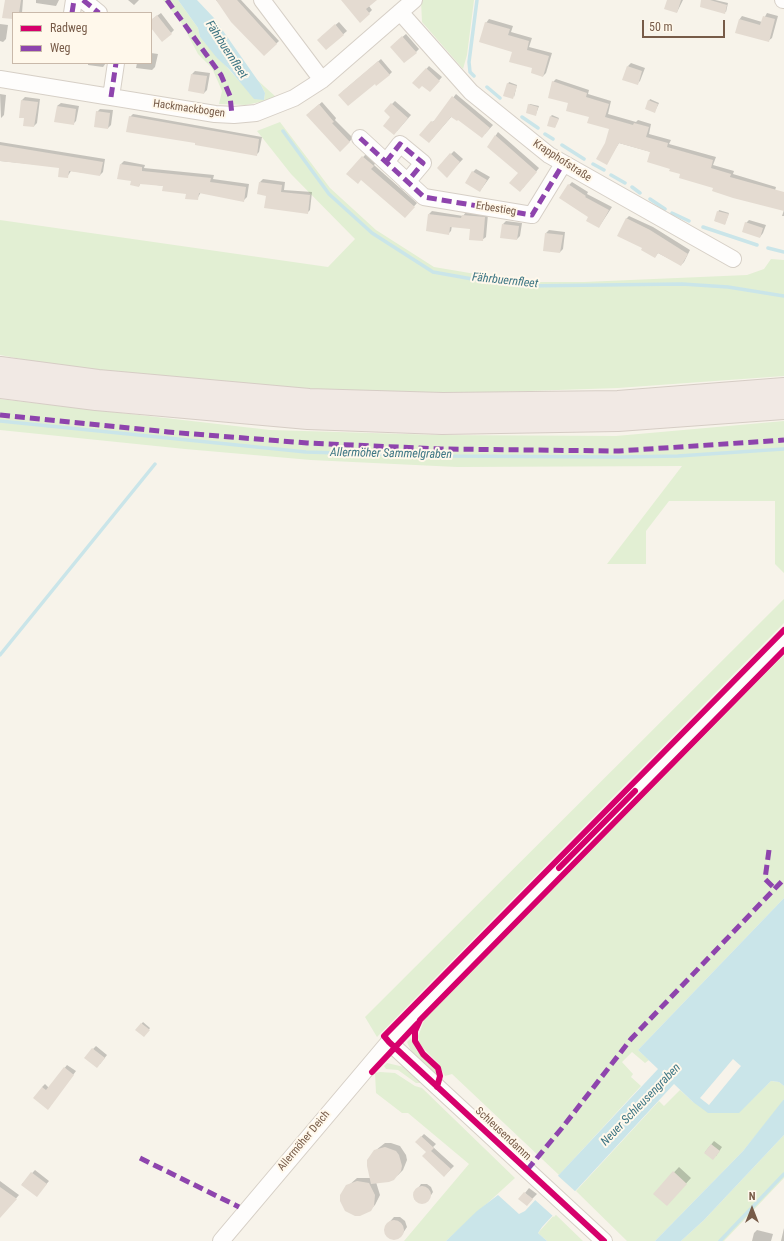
<!DOCTYPE html>
<meta charset="utf-8">
<style>
body{margin:0}
#map{position:relative;width:784px;height:1241px;overflow:hidden;background:#f7f3ea;font-family:"Roboto Condensed",sans-serif}
canvas{display:block}
.legend{position:absolute;left:12px;top:12px;width:140px;height:52px;box-sizing:border-box;background:#fff8eb;border:1px solid #c9b9aa;margin:0;padding:5px 7px;list-style:none;font-size:12px;color:#775b48}
.legend li{display:flex;align-items:center;gap:8px;height:20px}
.legend b{width:20px;border:1px solid #c9b9aa}
.north{position:absolute;left:732px;top:1189px;width:40px;height:40px;-webkit-text-stroke:3px #fff8eb;paint-order:stroke;rotate:0deg;font-size:11px;font-weight:700;line-height:16px;text-align:center;color:#775b48}
.north::after{content:'';display:block;margin:auto;width:14px;height:18px;background:#775b48;clip-path:polygon(50% 0,100% 100%,50% 72%,0 100%)}
.scale{position:absolute;left:642px;top:20px;width:83px;height:18px;box-sizing:border-box;border:2px solid #775b48;border-top:0;padding-left:5px;font-size:12px;line-height:14px;white-space:nowrap;color:#775b48;-webkit-text-stroke:3px #fff8eb;paint-order:stroke}
</style>
<div id="map">
<canvas width="784" height="1241"></canvas>
<ul class="legend">
<li><b style="height:5px;background:#d6006c"></b>Radweg</li>
<li><b style="height:5px;background:#8e44ad"></b>Weg</li>
</ul>
<div class="north">N</div>
<div class="scale">50 m</div>
</div>
<script>
const ctx = document.querySelector('canvas').getContext('2d');
ctx.lineJoin = 'round';
function fill(path, color) {
  ctx.fillStyle = color;
  ctx.fill(path, 'evenodd');
}
function toPath(rows) {
  const path = new Path2D();
  for (const r of rows) {
    if (r.length === 3) {
      path.moveTo(r[0] + r[2], r[1]);
      path.arc(r[0], r[1], r[2], 0, 2 * Math.PI);
      continue;
    }
    path.moveTo(r[0], r[1]);
    for (let i = 2; i < r.length; i += 2) path.lineTo(r[i], r[i + 1]);
  }
  return path;
}
function trace(path, color, width, dash) {
  ctx.strokeStyle = color;
  ctx.lineWidth = width;
  ctx.lineCap = dash ? 'butt' : 'round';
  ctx.setLineDash(dash || []);
  ctx.stroke(path);
}
function drawText(font, color, halo, rows, align = 'center') {
  ctx.font = font + ' "Roboto Condensed",sans-serif';
  ctx.lineWidth = 4;
  ctx.setLineDash([]);
  ctx.textBaseline = 'middle';
  ctx.strokeStyle = halo;
  ctx.fillStyle = color;
  for (const [text, x, y, turn = 0] of rows) {
    ctx.save();
    ctx.translate(x, y);
    ctx.rotate((+turn || 0) * Math.PI / 180);
    ctx.textAlign = isNaN(turn) ? turn : align;
    if (halo) ctx.strokeText(text, 0, 0);
    ctx.fillText(text, 0, 0);
    ctx.restore();
  }
}
fill(toPath([
 [163,0,178,0,198,28,200,37,240,82,264,100,265,93,261,85,254,77,276,97,260,102,246,105,219,104,222,91,212,68,198,54,181,22],
 [423,0,474,0,467,55,463,69,422,22,421,1],
 [280,122,330,188,376,230,434,267,523,282,584,282,747,275,764,269,771,259,784,260,784,376,618,388,439,394,276,388,53,365,0,355,0,220,328,267,355,239,291,174,257,131],
 [0,399,270,430,440,435,616,436,784,421,784,573,775,564,775,501,669,501,646,531,646,564,607,564,682,466,457,467,311,460,185,449,0,430],
 [784,599,784,623,377,1037,365,1017],
 [784,655,784,898,638,1050,649,1060,645,1063,632,1052,622,1062,633,1074,631,1077,641,1086,559,1175,452,1074,445,1076,438,1063,419,1044,418,1036,421,1029,424,1020],
 [411,1038,417,1051,435,1068,437,1074,433,1074,412,1053,407,1042],
 [387,1063,404,1067,420,1079,420,1083,416,1083,398,1070,386,1069,384,1066],
 [380,1072,395,1073,415,1086,422,1088,515,1178,446,1241,404,1241,469,1164,408,1113,402,1113,376,1093,375,1073],
 [771,1081,779,1082,784,1086,784,1099,780,1106,743,1151,655,1241,627,1241,576,1191,659,1101,664,1106,680,1090,693,1102,738,1113],
 [784,1135,784,1178,724,1241,681,1241,704,1220],
 [555,1214,583,1241,547,1241,538,1233]
]), '#e2efd3');
fill(toPath([
 [178,0,197,0,214,18,261,85,265,93,264,100,254,99,229,69,217,58,200,37,198,28],
 [784,898,784,1086,779,1082,771,1081,739,1113,708,1113,693,1102,674,1084,542,1227,538,1233,547,1241,446,1241,477,1211,498,1195,519,1214,525,1211,658,1069,638,1050],
 [784,1099,784,1135,704,1220,681,1241,655,1241,743,1151]
]), '#cae5e9');
fill(toPath([
 [733,1059,741,1066,709,1105,700,1098],
 [556,1174,576,1192,554,1217,534,1199]
]), '#f7f3ea');
fill(toPath([
 [6,0,23,0,22,13,13,13,13,18],
 [36,0,59,0,56,6,36,3],
 [128,0,139,0,134,5],
 [216,0,241,0,279,41,264,55],
 [349,0,376,0,369,6,372,10,369,13],
 [668,0,683,0,677,12],
 [703,0,715,0,728,3,726,12],
 [161,13,174,30,171,33,151,27,151,20],
 [767,13,778,16,772,38,768,41,739,20,742,16,762,22],
 [489,19,513,26,511,32,532,38,529,47,552,53,546,73,543,76,513,51,486,23],
 [339,22,347,31,326,49,321,37],
 [0,24,8,25,6,39,3,42,0,41],
 [406,34,419,49,416,52,394,44],
 [151,53,158,54,155,67,152,70,136,68,137,63,151,63],
 [381,59,392,72,389,75,375,83,342,92],
 [88,63,106,63,103,67,88,65],
 [631,63,645,68,640,81,637,84,628,66],
 [429,66,442,77,430,91,422,84,414,83],
 [195,71,210,73,207,90,204,93,192,74],
 [556,79,589,90,588,94,611,101,608,114,636,122,638,120,651,124,649,134,671,140,669,144,716,157,713,165,734,171,733,174,776,187,774,194,784,197,784,216,782,216,784,210,682,173,671,168,651,152,619,143,606,164,606,143,610,128,569,103,553,82],
 [509,82,517,85,514,97,508,84],
 [0,94,6,95,4,115,1,118],
 [456,94,493,125,485,134,452,116,432,139,432,122,436,120],
 [25,97,40,99,37,123,34,126,26,117,20,117,22,100],
 [650,99,659,103,655,111,649,101],
 [395,101,411,115,397,131,392,104],
 [322,102,336,118,335,120,353,138,340,151,310,112],
 [61,103,79,106,76,121,73,124,57,106],
 [530,104,539,106,536,114,529,105],
 [100,109,113,110,111,125,108,128,97,112],
 [133,114,262,137,259,152,256,155,197,142,130,117],
 [552,115,559,118,555,127,551,116],
 [498,132,539,168,523,188,519,173,489,146],
 [0,142,105,159,103,172,100,175,71,171,67,177,60,167,0,161],
 [454,151,463,159,450,173,451,154],
 [366,154,376,162,374,165,417,203,408,213,361,179,347,174],
 [124,161,145,165,144,168,214,175,213,179,249,184,247,197,244,200,201,192,197,199,187,193,164,186,141,183,139,186,132,181,121,164],
 [476,169,490,177,480,191,473,172],
 [263,179,285,182,284,190,312,192,310,210,307,213,268,195,260,182],
 [572,182,588,192,587,194,612,207,599,227,590,217,569,185],
 [719,210,729,213,725,224,715,221],
 [432,211,463,216,466,212,488,214,486,237,482,240,471,228,452,226,451,231,448,234,429,214],
 [629,216,653,227,690,250,684,262,681,265,658,253,655,257,644,248,626,219],
 [749,220,766,225,763,233,760,237,746,223],
 [506,221,522,223,520,236,517,239,503,224],
 [549,230,565,232,563,249,560,252,546,233],
 [143,1022,150,1028,144,1036,137,1030],
 [96,1046,107,1055,100,1064,93,1049],
 [67,1065,76,1071,48,1109,42,1087,45,1084,49,1088],
 [424,1134,436,1144,433,1147,454,1166,444,1176,427,1152,416,1142],
 [714,1141,722,1147,716,1156,705,1152],
 [385,1143,391,1143,400,1146,406,1155,407,1160,403,1170,398,1175,389,1181,376,1182,380,1195,375,1205,370,1210,349,1185,357,1178,371,1178,376,1150],
 [679,1167,691,1178,671,1200,654,1194],
 [35,1170,49,1181,39,1193,22,1184],
 [0,1181,19,1195,0,1217],
 [421,1184,427,1184,431,1187,433,1192,428,1200,421,1203,414,1199,414,1194],
 [529,1188,537,1194,531,1200,525,1193],
 [394,1217,400,1217,405,1221,407,1227,401,1236,392,1239,387,1236,385,1227],
 [784,1228,784,1241,781,1241],
 [757,1230,773,1234,771,1241,752,1241,754,1233]
]), '#0003');
trace(toPath([
 [474,76,470,72,469,62,477,0],
 [487,87,500,98],
 [522,117,538,128],
 [283,131,329,194,372,233,433,272,478,280,522,286,682,284,728,287,784,296],
 [545,134,553,139],
 [562,145,584,159],
 [593,164,604,170],
 [611,175,625,183],
 [632,187,640,193],
 [650,199,665,209],
 [672,213,689,221],
 [703,227,757,245],
 [768,248,784,252],
 [0,421,306,452,441,456,619,457,678,456,784,449],
 [0,655,155,464],
 [720,1241,784,1174]
]), '#cae5e9', 3.5);
fill(toPath([
 [5,0,21,0,19,13,13,13,13,19,2,18],
 [216,0,237,0,277,44,264,56,231,22],
 [341,0,377,0,366,9,370,14,360,23],
 [667,0,681,0,677,13,664,9],
 [701,0,710,0,727,5,725,14,700,7],
 [157,15,172,34,162,42,151,28,151,20],
 [763,16,775,19,769,42,735,33,739,19,760,25],
 [485,22,510,29,508,35,529,41,527,50,549,56,543,77,531,73,532,68,509,62,512,52,479,42],
 [335,24,344,35,326,50,317,40],
 [402,36,417,53,404,63,390,47],
 [378,61,390,75,376,86,375,84,348,106,338,95],
 [627,66,642,71,638,85,622,80],
 [426,68,440,81,430,92,422,86,419,89,412,83],
 [191,74,207,76,204,94,188,91],
 [552,81,587,93,586,97,609,104,605,117,633,125,634,123,649,127,646,137,668,143,667,147,713,160,711,168,731,174,730,177,784,192,784,211,733,198,712,191,713,188,679,178,680,174,669,171,670,169,647,162,650,152,619,143,607,165,596,159,605,143,609,129,587,123,589,117,566,111,568,103,548,98],
 [507,83,517,86,513,99,503,96],
 [452,96,490,128,482,138,458,120,457,121,451,117,429,143,419,135,431,121,433,122],
 [21,100,38,102,34,127,23,126,24,118,19,118],
 [648,100,658,104,655,113,645,109],
 [391,103,408,118,394,135,383,126,390,117,384,111],
 [319,104,334,122,332,123,350,142,340,152,306,115],
 [528,104,538,107,536,116,526,113],
 [57,106,76,109,74,125,54,122],
 [96,111,110,113,108,129,94,127],
 [129,116,259,139,257,156,195,145,195,143,126,132],
 [550,116,559,119,555,128,547,126],
 [495,135,537,172,520,192,509,183,518,173,487,147],
 [0,145,103,162,100,176,69,171,68,178,58,177,59,168,0,161],
 [450,153,460,162,447,178,437,168],
 [362,156,374,166,371,169,415,207,405,218,361,180,358,184,346,174],
 [120,164,142,167,142,171,211,178,210,182,246,187,244,202,199,193,198,200,185,199,186,194,162,191,163,186,140,184,139,187,130,185,131,181,117,179],
 [472,171,487,180,480,192,465,183],
 [259,182,282,185,281,192,310,195,308,214,264,208,266,196,257,194],
 [568,184,586,196,585,197,609,210,599,228,586,221,588,217,559,198],
 [717,211,729,214,725,225,714,221],
 [428,214,461,218,462,215,485,217,483,241,469,240,470,229,450,227,449,235,426,231],
 [626,218,650,230,688,254,681,266,658,253,655,258,641,250,642,248,617,236],
 [745,222,763,228,760,238,742,232],
 [502,224,519,226,517,240,500,238],
 [545,233,563,235,560,253,543,251],
 [141,1023,150,1030,144,1037,135,1030],
 [92,1048,105,1058,97,1068,84,1058],
 [64,1067,74,1075,48,1110,33,1098,42,1087,46,1090],
 [421,1136,434,1148,431,1151,451,1169,444,1177,422,1156,426,1152,415,1142],
 [711,1144,720,1151,713,1160,704,1153],
 [385,1147,396,1151,399,1155,402,1166,401,1171,394,1180,389,1182,371,1184,367,1166,367,1160,374,1150],
 [673,1171,687,1184,667,1206,653,1194],
 [31,1172,47,1184,37,1197,21,1185],
 [357,1181,369,1183,375,1195,374,1206,371,1211,360,1216,355,1216,345,1211,340,1201,340,1195,346,1185],
 [422,1195,9],
 [0,1187,17,1199,0,1218],
 [524,1192,533,1199,527,1206,518,1199],
 [394,1230,10]
]), '#e4dbd1');
const minor = toPath([
 [83,0,99,13],
 [262,0,322,80],
 [783,0,784,0],
 [400,12,471,92,549,155,733,259],
 [72,13,74,0],
 [0,79,215,114,234,115,256,113,294,98,322,80,414,0],
 [111,97,116,63],
 [360,138,424,197,532,215,563,164],
 [386,162,400,144,423,163,407,182],
 [389,1042,604,1241],
 [221,1241,389,1042,784,640]
]);
const highway = toPath([
 [0,368,98,381,309,400,443,404,618,402,784,389],
 [0,387,96,399,308,418,442,423,618,420,784,408]
]);
trace(minor, '#d6cfc6', 18);
trace(highway, '#d6cdc5', 24);
trace(minor, '#fefdfc', 16);
trace(highway, '#f1e9e4', 22);
trace(toPath([
 [83,0,99,13],
 [167,0,221,75,230,96,232,115],
 [72,13,74,0],
 [111,97,116,63],
 [360,138,424,197,532,215,563,164],
 [386,162,400,144,423,163,407,182],
 [0,415,168,432,307,443,441,449,619,451,784,440],
 [769,850,765,879,774,888],
 [140,1158,239,1207],
 [527,1170,562,1128,631,1039,784,879]
]), '#8e44ad', 5, [10, 5]);
trace(toPath([
 [559,868,635,791],
 [372,1072,417,1024],
 [437,1087,440,1076,438,1068,423,1054,415,1041,415,1031,420,1020,784,650],
 [604,1241,389,1042,384,1036,784,630]
]), '#d6006c', 6);
drawText('11px', '#775b48', '#fff8eb', [
 ["Hackmackbogen",189,109,8],
 ["Krapphofstraße",562,161,33],
 ["Erbestieg",496,209,9],
 ["Schleusendamm",503,1134,43],
 ["Allermöher Deich",304,1141,-50]
]);
drawText('italic 12px', '#3e7684', '#fff8eb', [
 ["Fährbuernfleet",226,50,57],
 ["Fährbuernfleet",505,281,6],
 ["Allermöher Sammelgraben",391,454,1],
 ["Neuer Schleusengraben",641,1105,-46]
]);
</script>
